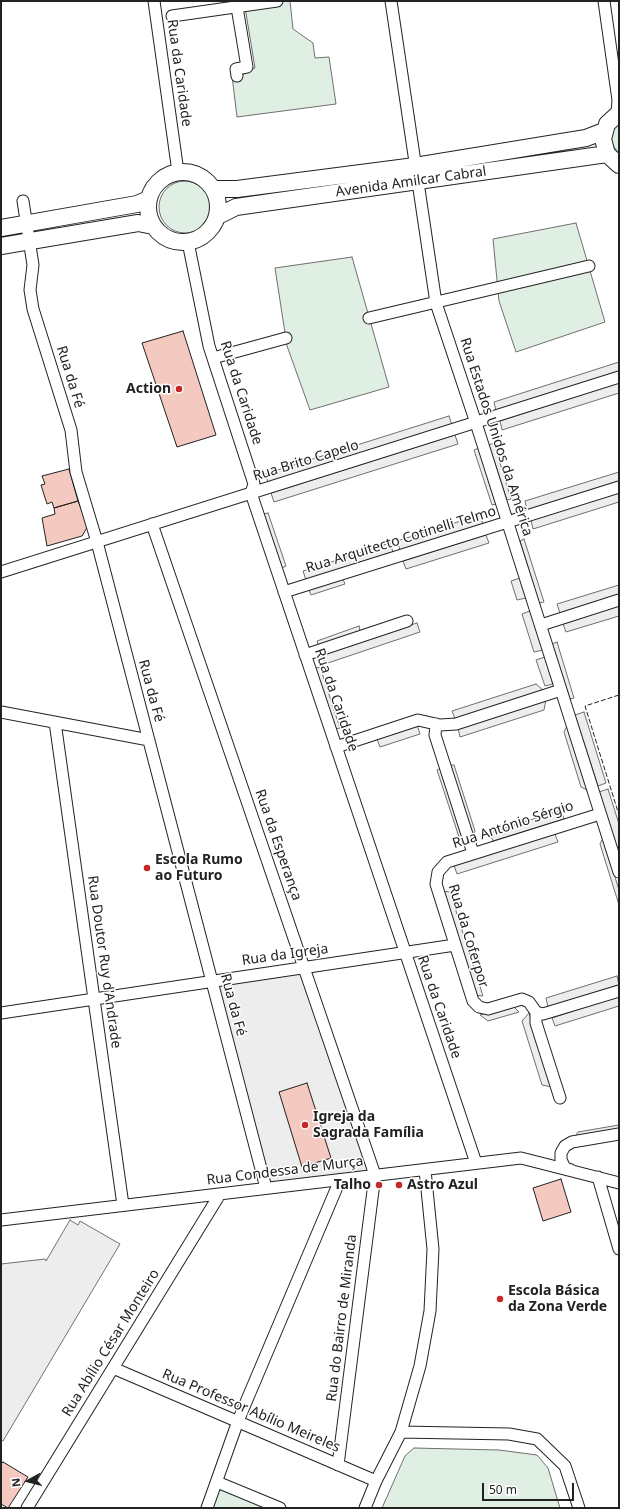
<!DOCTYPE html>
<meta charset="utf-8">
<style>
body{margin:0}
#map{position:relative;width:620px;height:1509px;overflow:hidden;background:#fff;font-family:"Noto Sans",sans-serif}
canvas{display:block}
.frame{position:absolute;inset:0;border:2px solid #222;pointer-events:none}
.north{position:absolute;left:8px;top:1461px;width:40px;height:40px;-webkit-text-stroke:3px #fff;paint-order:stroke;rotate:263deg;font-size:11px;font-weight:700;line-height:16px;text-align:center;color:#222}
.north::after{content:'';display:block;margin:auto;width:14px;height:18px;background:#222;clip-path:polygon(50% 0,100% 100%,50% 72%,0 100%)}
.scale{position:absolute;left:482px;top:1483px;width:92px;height:18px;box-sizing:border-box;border:2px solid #222;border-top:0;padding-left:5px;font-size:12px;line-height:14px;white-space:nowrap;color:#222;-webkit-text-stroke:3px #fff;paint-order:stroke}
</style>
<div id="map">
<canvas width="620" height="1509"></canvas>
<div class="frame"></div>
<div class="north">N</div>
<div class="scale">50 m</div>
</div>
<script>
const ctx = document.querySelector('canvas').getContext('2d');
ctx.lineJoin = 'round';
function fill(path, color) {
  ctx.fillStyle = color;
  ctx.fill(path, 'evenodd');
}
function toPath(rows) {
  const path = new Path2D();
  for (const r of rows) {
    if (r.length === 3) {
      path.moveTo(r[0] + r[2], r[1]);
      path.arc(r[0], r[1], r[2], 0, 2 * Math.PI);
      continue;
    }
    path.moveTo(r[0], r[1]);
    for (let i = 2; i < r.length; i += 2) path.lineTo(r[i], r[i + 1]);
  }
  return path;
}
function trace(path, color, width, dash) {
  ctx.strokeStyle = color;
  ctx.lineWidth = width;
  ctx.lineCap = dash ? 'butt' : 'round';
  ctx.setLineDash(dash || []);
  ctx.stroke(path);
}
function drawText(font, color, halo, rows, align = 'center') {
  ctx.font = font + ' "Noto Sans",sans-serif';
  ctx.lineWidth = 3;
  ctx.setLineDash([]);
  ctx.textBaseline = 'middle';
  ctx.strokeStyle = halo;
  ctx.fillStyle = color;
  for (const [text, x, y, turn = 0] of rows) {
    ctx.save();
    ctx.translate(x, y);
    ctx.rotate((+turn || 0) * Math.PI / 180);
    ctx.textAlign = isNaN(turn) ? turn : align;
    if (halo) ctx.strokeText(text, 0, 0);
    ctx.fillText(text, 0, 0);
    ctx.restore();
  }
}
const green = toPath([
 [244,1,290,1,293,29,313,43,315,58,329,57,336,104,237,117,232,76,244,74,244,70,255,68,244,1],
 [619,120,619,154,612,144,611,136,612,129,619,120],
 [185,207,26],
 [576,223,605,322,516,352,499,301,493,239,576,223],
 [352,257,389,387,310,410,287,346,275,268,352,257],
 [414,1448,499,1450,537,1455,548,1468,560,1508,382,1508,405,1456,414,1448],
 [219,1487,268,1508,212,1508,219,1487]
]);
fill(green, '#e0efe3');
trace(green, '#6f6f6f', 1);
const parking = toPath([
 [619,362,619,372,496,411,494,402,619,362],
 [619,383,619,393,502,430,500,421,619,383],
 [449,416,452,425,268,482,265,474,449,416],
 [455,435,458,444,274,502,271,493,455,435],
 [494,443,511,499,507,500,489,445,494,443],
 [479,448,496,504,492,505,474,450,479,448],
 [619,472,619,481,527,510,525,501,619,472],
 [619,493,619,502,533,529,531,520,619,493],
 [268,513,286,566,282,568,264,514,268,513],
 [480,515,483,524,400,550,397,541,480,515],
 [486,535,489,543,406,569,403,561,486,535],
 [524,539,544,602,539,603,520,541,524,539],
 [390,543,393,552,306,580,303,571,390,543],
 [520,578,526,598,517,600,511,581,520,578],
 [343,579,345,584,311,595,309,590,343,579],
 [619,585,619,595,560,613,557,604,619,585],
 [619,606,619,616,566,632,563,624,619,606],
 [530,611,543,650,534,652,522,614,530,611],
 [417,623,420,632,325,664,322,655,417,623],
 [359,626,360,631,318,645,317,641,359,626],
 [557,642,574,698,570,699,552,644,557,642],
 [545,657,553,684,545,686,536,660,545,657],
 [320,667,340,728,336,729,315,668,320,667],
 [536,684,544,691,455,719,452,711,536,684],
 [546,700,544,710,460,737,458,728,546,700],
 [584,712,606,783,598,786,575,715,584,712],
 [417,725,420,734,380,747,377,739,417,725],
 [567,726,587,790,581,787,564,732,567,726],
 [449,765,454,765,475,831,472,837,449,765],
 [441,768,464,839,459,837,437,770,441,768],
 [608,789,619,824,619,854,599,792,608,789],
 [561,810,564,819,493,841,490,833,561,810],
 [555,834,558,842,457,874,454,865,555,834],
 [603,838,619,890,619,905,600,844,603,838],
 [441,891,450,892,483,996,474,995,441,891],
 [304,968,375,1175,266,1188,211,981,304,968],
 [617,976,619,985,548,1007,546,998,617,976],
 [619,996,619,1006,555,1026,552,1018,619,996],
 [512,1005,519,1012,488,1021,480,1015,512,1005],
 [529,1013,552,1087,542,1085,522,1021,529,1013],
 [619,1125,619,1130,574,1138,578,1132,619,1125],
 [70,1220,78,1225,80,1221,120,1244,3,1441,1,1440,1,1264,45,1259,46,1261,70,1220]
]);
fill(parking, '#ededed');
trace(parking, '#6f6f6f', 1);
const building = toPath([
 [183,331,216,435,177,447,142,343,183,331],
 [69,469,78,501,54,508,52,502,47,504,41,485,45,484,42,476,69,469],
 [78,501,88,526,82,536,47,546,42,518,55,514,54,508,78,501],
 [307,1083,331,1158,302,1167,279,1092,307,1083],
 [561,1179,571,1212,543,1221,533,1188,561,1179],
 [3,1462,28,1477,8,1508,1,1504,1,1464,3,1462]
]);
fill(building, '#f3c9c0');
trace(building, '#222', 1);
const street = toPath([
 [154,1,178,172],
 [236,1,247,67,236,69,237,76],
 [391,1,436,303,476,423,619,872],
 [604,1,618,100,617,113],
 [172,16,277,1],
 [23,201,33,265,30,290,33,309,71,430,76,472,97,542,266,1188],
 [188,242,209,346,254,484,251,493,476,1163],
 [369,318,589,266],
 [213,358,286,338],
 [152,524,375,1175,338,1465],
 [1,572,619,377],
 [284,592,619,487],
 [541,625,619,600],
 [305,655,407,621],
 [1,712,149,740],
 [55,722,123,1205],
 [436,724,435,735,473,853],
 [336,747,418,720,440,725,456,724,561,690],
 [600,814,447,862,438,872,436,884,473,1001,479,1007,488,1009,522,999,529,1002,536,1012,543,1014,619,991],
 [536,1012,536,1023,560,1098],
 [1,1013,455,945],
 [571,1170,565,1168,561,1160,561,1153,565,1146,572,1142,619,1134],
 [598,1177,619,1249],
 [1,1220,521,1158,619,1183],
 [113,1368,376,1481],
 [401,1432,509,1434,537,1439,565,1466,579,1508],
 [217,1482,280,1508],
 [27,1508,220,1194],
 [207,1508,238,1421,340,1180],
 [365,1508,376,1481,401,1432,420,1366,430,1311,433,1249,425,1170]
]);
const secondary = toPath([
 [619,113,607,124,603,139,607,154,619,165],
 [183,207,35],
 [214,189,237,189,415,166,586,138,604,131],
 [218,216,236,207,607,154],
 [1,228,137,204,149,199],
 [1,246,138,223,153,226]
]);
trace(street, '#222', 13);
trace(secondary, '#222', 18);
trace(street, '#fff', 11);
trace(secondary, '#fff', 16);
trace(toPath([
 [619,695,585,706,619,815]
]), '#222', 1, [5, 2]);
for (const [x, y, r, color] of [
 [179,389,4,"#c62828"],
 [147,868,4,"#c62828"],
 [305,1125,4,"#c62828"],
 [379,1185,4,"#c62828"],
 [399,1185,4,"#c62828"],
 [500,1299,4,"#c62828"]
]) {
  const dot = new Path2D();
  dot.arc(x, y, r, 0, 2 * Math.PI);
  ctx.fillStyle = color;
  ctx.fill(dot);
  trace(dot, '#fff', 1.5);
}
drawText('14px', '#222', '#fff', [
 ["Rua da Caridade",179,73,82],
 ["Avenida Amilcar Cabral",411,182,-8],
 ["Rua da Fé",70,377,73],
 ["Rua da Caridade",241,393,72],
 ["Rua Estados Unidos da América",496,437,72],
 ["Rua Brito Capelo",306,461,-17],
 ["Rua Arquitecto Cotinelli Telmo",401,540,-17],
 ["Rua da Fé",151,691,75],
 ["Rua da Caridade",336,700,71],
 ["Rua António Sérgio",513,825,-18],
 ["Rua da Esperança",278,845,71],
 ["Rua da Coferpor",468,936,73],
 ["Rua da Igreja",285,955,-8],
 ["Rua Doutor Ruy d'Andrade",104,962,82],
 ["Rua da Fé",233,1005,75],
 ["Rua da Caridade",439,1007,71],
 ["Rua Condessa de Murça",285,1171,-7],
 ["Rua do Bairro de Miranda",342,1318,-83],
 ["Rua Abílio César Monteiro",111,1343,-58],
 ["Rua Professor Abílio Meireles",251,1411,23]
]);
drawText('bold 14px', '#222', '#fff', [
 ["Action",171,389,"right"],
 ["Escola Rumo",155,860],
 ["ao Futuro",155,876],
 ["Igreja da",313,1117],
 ["Sagrada Família",313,1133],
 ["Talho",371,1185,"right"],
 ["Astro Azul",407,1185],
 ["Escola Básica",508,1291],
 ["da Zona Verde",508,1307]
], 'left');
</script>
